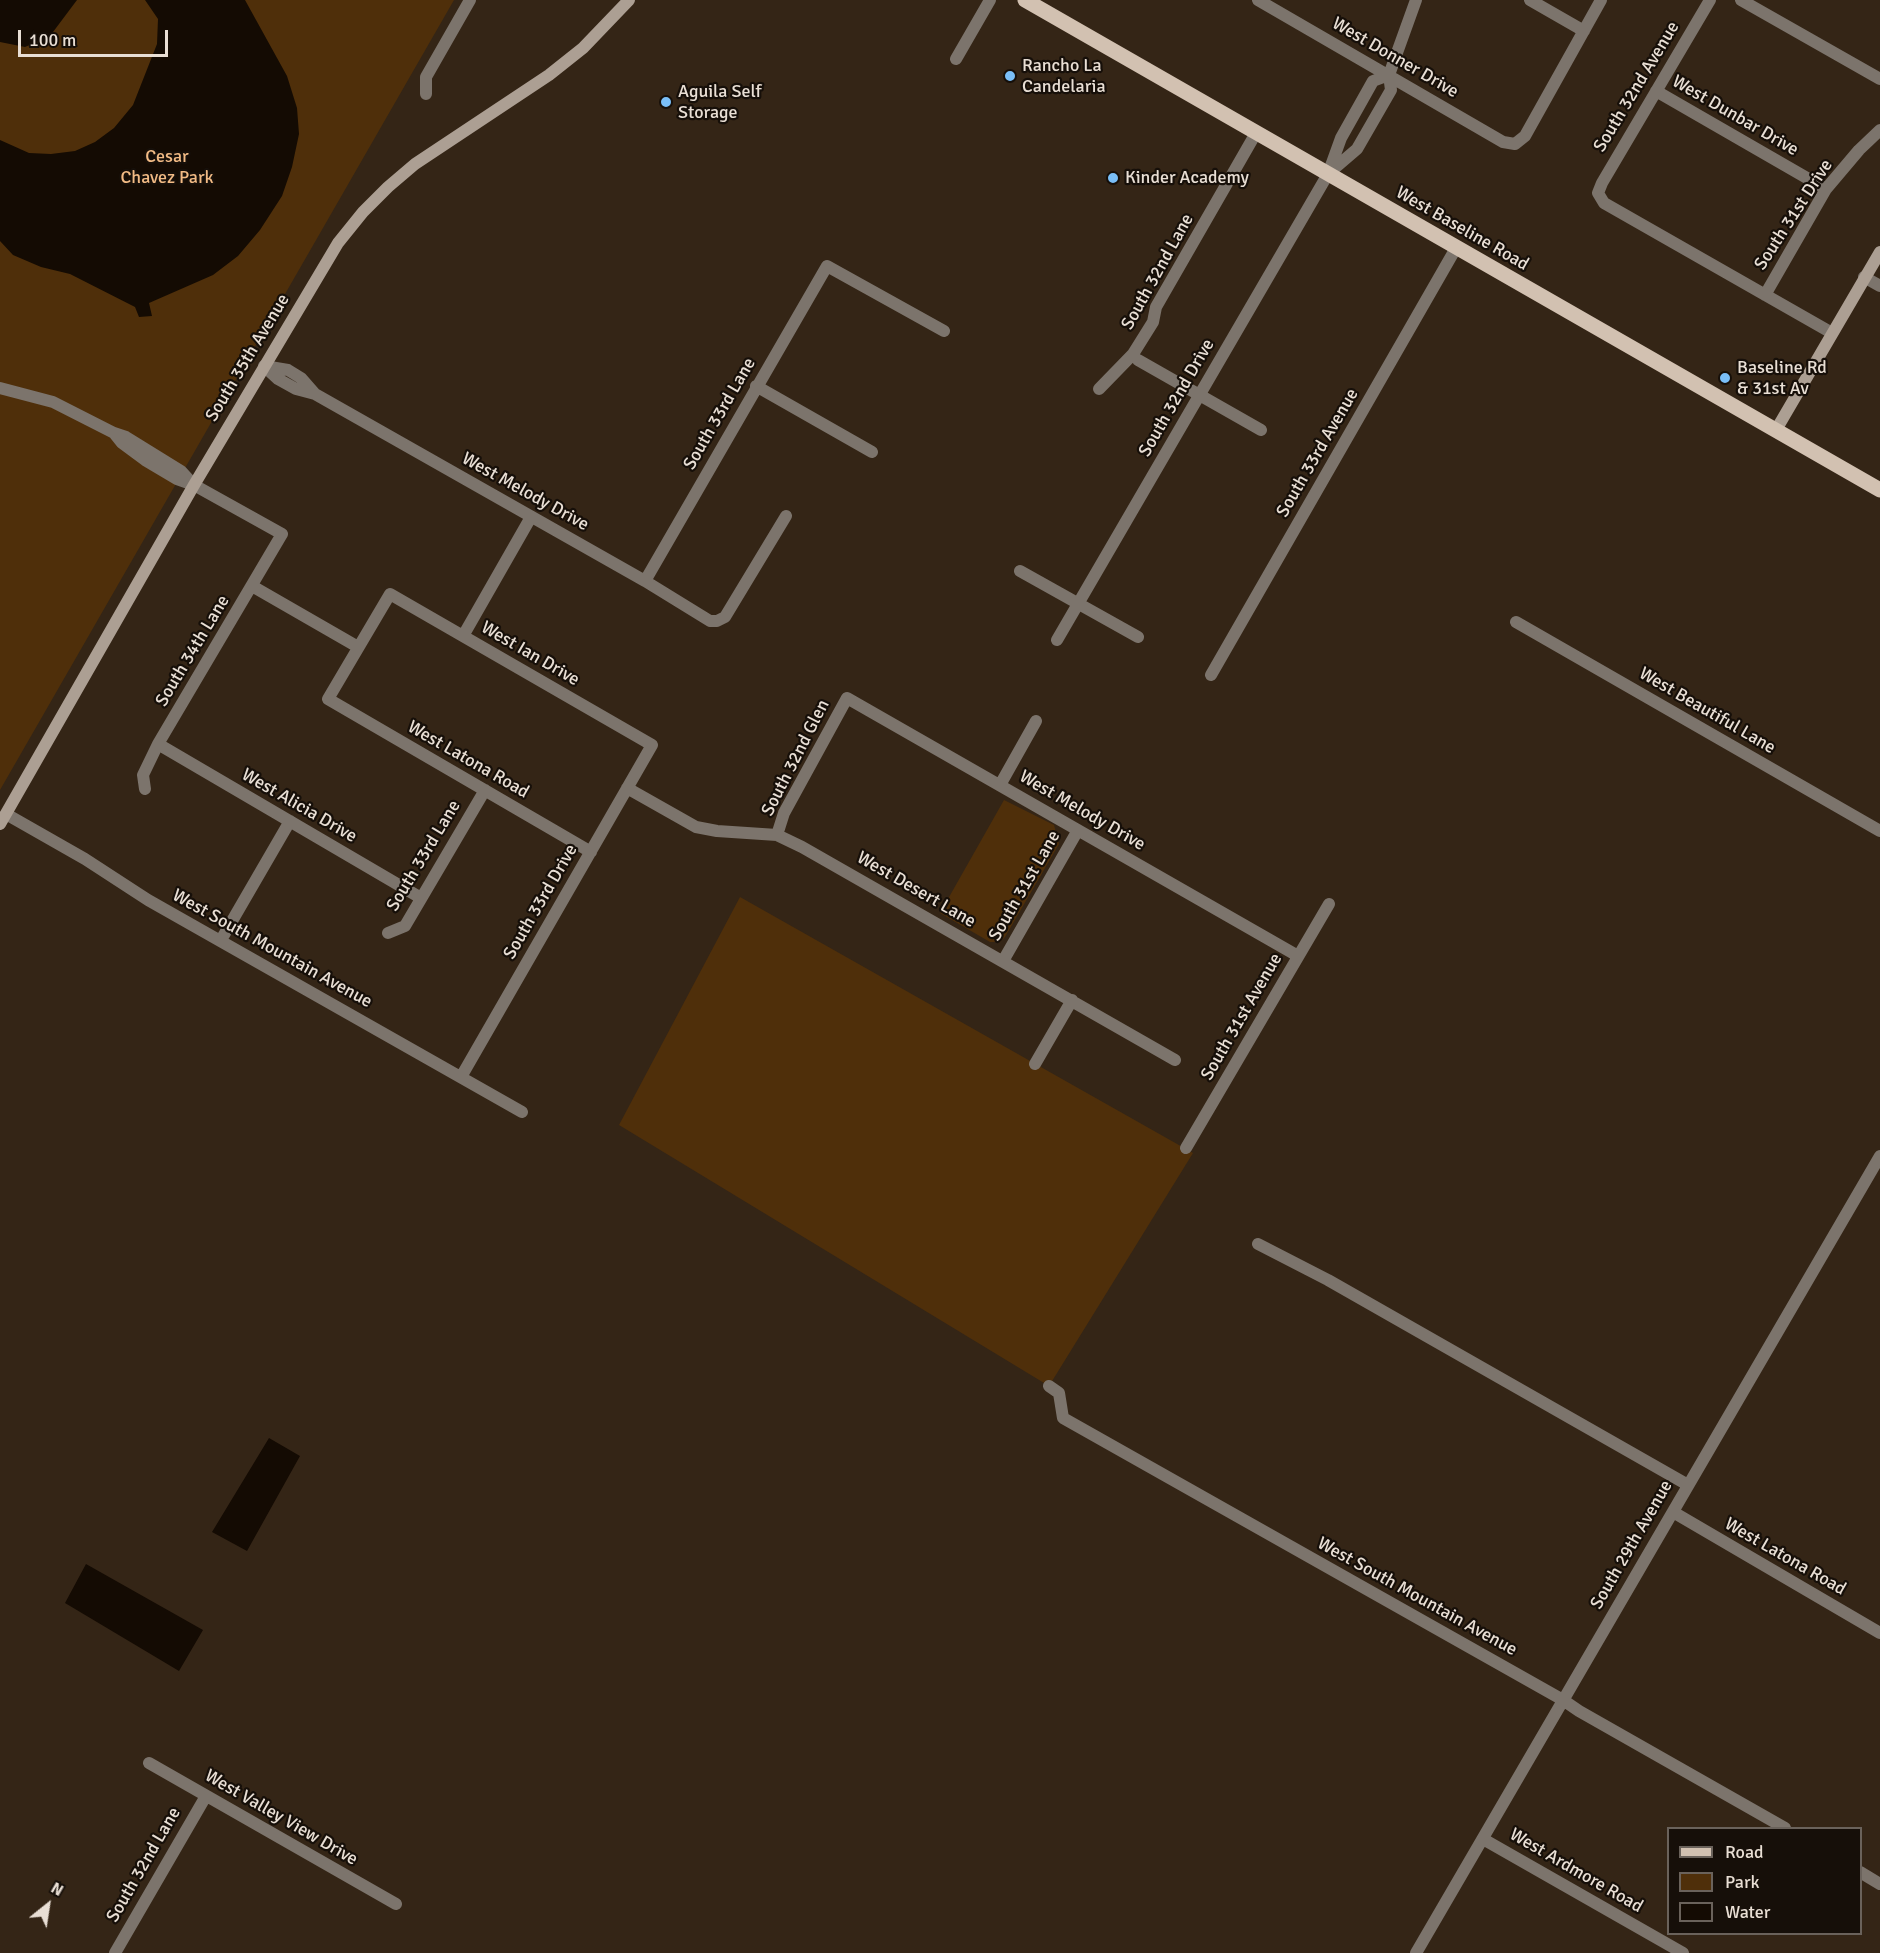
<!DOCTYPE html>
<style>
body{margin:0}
#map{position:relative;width:1880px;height:1953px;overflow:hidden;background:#342516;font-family:Signika,sans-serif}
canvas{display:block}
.legend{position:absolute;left:1667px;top:1827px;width:195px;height:108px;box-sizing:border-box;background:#160f09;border:2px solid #6a625b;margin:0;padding:8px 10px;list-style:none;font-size:18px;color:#e9dfd5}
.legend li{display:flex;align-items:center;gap:12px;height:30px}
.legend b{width:30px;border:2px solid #6a625b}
.north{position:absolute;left:18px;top:1875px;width:60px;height:60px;-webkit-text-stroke:4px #160f09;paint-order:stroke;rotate:30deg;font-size:16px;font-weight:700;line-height:24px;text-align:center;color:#e9dfd5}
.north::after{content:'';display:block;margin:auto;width:21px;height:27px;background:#e9dfd5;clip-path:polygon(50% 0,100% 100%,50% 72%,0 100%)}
.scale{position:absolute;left:18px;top:30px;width:150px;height:27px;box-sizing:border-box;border:3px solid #e9dfd5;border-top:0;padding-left:8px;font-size:18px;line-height:21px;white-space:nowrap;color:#e9dfd5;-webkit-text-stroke:4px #160f09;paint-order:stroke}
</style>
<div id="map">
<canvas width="1880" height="1953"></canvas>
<ul class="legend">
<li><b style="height:8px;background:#d2c1b1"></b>Road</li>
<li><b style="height:16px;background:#4f2f0a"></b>Park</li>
<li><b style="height:16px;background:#140b03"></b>Water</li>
</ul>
<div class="north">N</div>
<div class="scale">100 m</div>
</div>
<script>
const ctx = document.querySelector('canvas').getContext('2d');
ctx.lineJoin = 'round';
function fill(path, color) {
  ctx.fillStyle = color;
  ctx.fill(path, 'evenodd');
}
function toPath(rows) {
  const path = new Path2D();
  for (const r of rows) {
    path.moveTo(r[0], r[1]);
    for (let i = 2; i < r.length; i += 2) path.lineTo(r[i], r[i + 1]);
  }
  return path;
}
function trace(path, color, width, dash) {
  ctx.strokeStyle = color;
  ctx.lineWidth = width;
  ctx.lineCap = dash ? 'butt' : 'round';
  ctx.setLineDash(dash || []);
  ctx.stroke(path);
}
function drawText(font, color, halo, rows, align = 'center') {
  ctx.font = font + ' Signika,sans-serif';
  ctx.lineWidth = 4.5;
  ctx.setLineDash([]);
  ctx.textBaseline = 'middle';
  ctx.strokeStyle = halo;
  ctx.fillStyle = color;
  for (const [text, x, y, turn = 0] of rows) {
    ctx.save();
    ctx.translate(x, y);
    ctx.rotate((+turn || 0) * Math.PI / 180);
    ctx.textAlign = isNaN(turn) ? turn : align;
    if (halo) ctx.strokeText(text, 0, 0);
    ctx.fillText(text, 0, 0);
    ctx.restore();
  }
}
fill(toPath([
 [0,0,454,0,0,790],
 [1004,800,1054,825,1059,844,1005,937,1000,942,990,942,940,913],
 [740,897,1193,1153,1049,1386,619,1125]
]), '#4f2f0a');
fill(toPath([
 [0,0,77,0,50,36,25,47,0,42],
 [145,0,245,0,287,76,297,108,299,134,292,167,282,196,260,230,238,256,213,275,149,303,152,316,139,317,135,307,70,274,41,267,13,255,0,241,0,140,29,153,51,154,75,151,95,142,114,128,133,105,157,44,158,19],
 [269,1438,300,1456,247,1551,212,1532],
 [86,1564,203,1630,179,1671,65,1603]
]), '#140b03');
trace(toPath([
 [1258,0,1503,142,1515,144,1525,136,1601,0],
 [1530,0,1584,31],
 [1710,0,1602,183,1598,193,1604,203,1832,333],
 [1741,0,1880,79],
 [956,59,990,0],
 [1656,91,1826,189],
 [426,94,426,77,470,0],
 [1329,173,1357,149,1391,90,1389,75,1416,0],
 [1864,277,1880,286],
 [1765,295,1826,189,1859,150,1880,130],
 [1138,360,1261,430],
 [264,366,278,379,296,389,315,394,645,581,710,621,717,621,725,617,786,516],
 [264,366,288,370,301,378,315,394],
 [756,386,872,452],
 [0,388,53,402,114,433,126,437,181,471,191,482],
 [1099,389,1133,354,1153,322,1156,307,1256,133],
 [114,433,122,443,145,460,177,479,194,485,282,534,158,744,143,775,145,789],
 [1020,571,1138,637],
 [645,581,827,266,944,331],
 [252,586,358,647],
 [1516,622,1880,831],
 [463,636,531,517],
 [1057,640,1328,174,1341,138,1373,81,1389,75],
 [1211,675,1456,248],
 [158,744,421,898],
 [1000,785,1036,721],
 [627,788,696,827,717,831,777,835,802,847,1175,1060],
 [6,814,85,859,148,900,522,1112],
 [777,835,784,813,847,698,1298,956],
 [388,933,405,926,485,790],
 [221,940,290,821],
 [1003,961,1078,830],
 [1035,1064,1072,1000],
 [461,1077,652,745,390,594,328,699,591,852],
 [1186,1148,1329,904],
 [1258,1244,1328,1280,1688,1485],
 [1049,1386,1059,1393,1063,1418,1563,1700,1579,1711,1785,1828],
 [1673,1512,1880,1633],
 [149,1763,396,1904],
 [1483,1839,1683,1953],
 [1860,1872,1880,1884],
 [115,1953,206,1796],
 [1416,1953,1880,1156]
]), '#7c746c', 12);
trace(toPath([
 [1776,430,1880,252],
 [0,824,194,485,338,243,363,212,388,187,415,164,549,75,583,48,629,0]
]), '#ac9f93', 12);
trace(toPath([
 [1025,0,1880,490]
]), '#d2c1b1', 15);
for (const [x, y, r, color] of [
 [1010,76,6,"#7abff8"],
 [666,102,6,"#7abff8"],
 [1113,178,6,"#7abff8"],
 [1725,378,6,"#7abff8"]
]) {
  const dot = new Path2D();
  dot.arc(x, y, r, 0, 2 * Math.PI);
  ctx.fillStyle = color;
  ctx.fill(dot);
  trace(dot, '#160f09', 2);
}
drawText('18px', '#e9dfd5', '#160f09', [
 ["West Donner Drive",1395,58,30],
 ["South 32nd Avenue",1637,87,-59],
 ["West Dunbar Drive",1735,116,30],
 ["South 31st Drive",1794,215,-57],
 ["West Baseline Road",1462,229,30],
 ["South 32nd Lane",1158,272,-61],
 ["South 35th Avenue",248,358,-59],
 ["South 32nd Drive",1177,398,-60],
 ["South 33rd Lane",720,414,-60],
 ["South 33rd Avenue",1318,453,-60],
 ["West Melody Drive",525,492,29],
 ["South 34th Lane",193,651,-59],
 ["West Ian Drive",530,654,30],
 ["West Beautiful Lane",1707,711,30],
 ["South 32nd Glen",796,758,-63],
 ["West Latona Road",468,760,30],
 ["West Alicia Drive",299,806,30],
 ["West Melody Drive",1082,811,30],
 ["South 33rd Lane",424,856,-59],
 ["South 31st Lane",1025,886,-60],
 ["West Desert Lane",916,890,30],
 ["South 33rd Drive",541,902,-60],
 ["West South Mountain Avenue",272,949,29],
 ["South 31st Avenue",1242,1017,-60],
 ["South 29th Avenue",1632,1545,-60],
 ["West Latona Road",1785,1557,30],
 ["West South Mountain Avenue",1417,1597,29],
 ["West Valley View Drive",281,1818,30],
 ["South 32nd Lane",144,1865,-60],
 ["West Ardmore Road",1576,1871,30]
]);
drawText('18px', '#e9dfd5', '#160f09', [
 ["Rancho La",1022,66],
 ["Candelaria",1022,87],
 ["Aguila Self",678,92],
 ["Storage",678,113],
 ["Kinder Academy",1125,178],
 ["Baseline Rd",1737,368],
 ["& 31st Av",1737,389]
], 'left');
drawText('18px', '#f2bb85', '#160f09', [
 ["Cesar",167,157],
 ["Chavez Park",167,178]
]);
</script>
